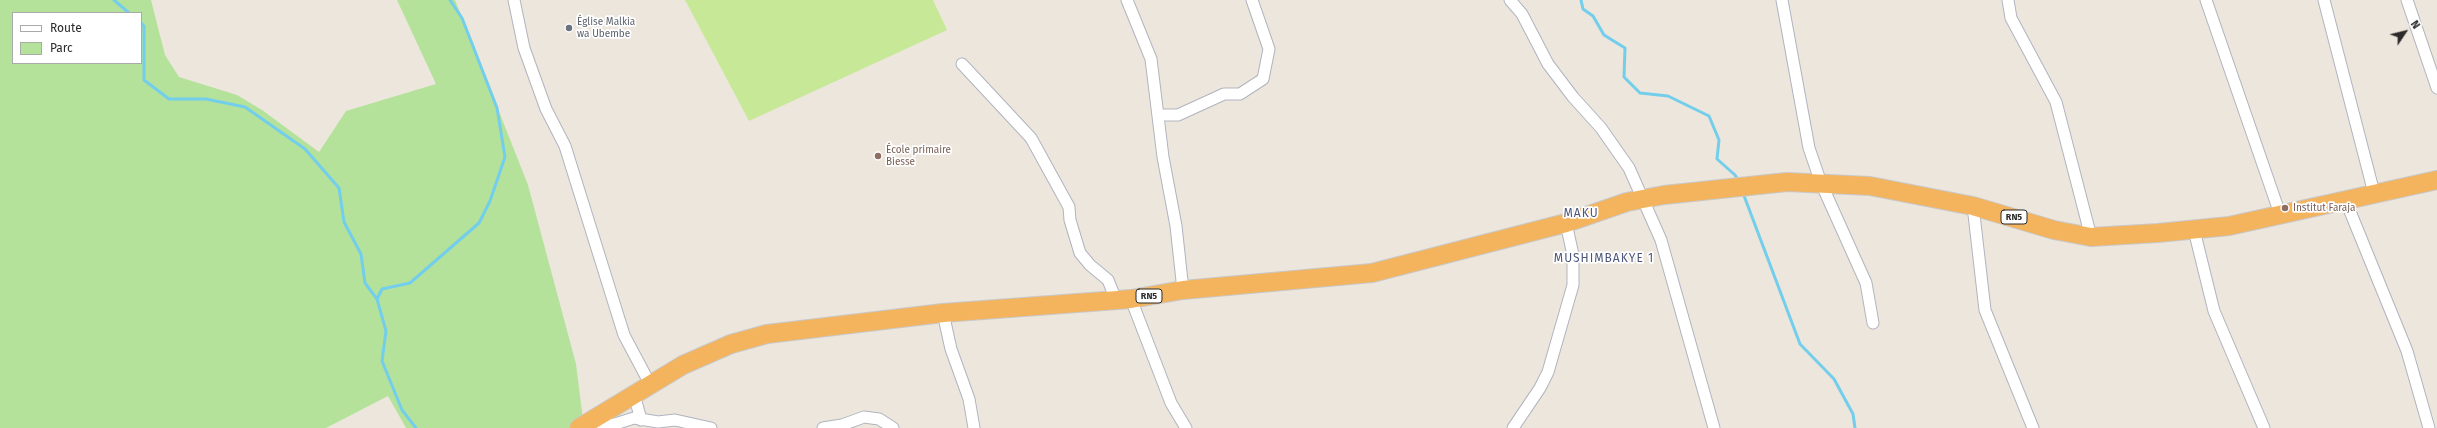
<!DOCTYPE html>
<html>
<head>
<meta charset="utf-8">
<style>
  body { margin:0 }
  #map { position:relative; width:2437px; height:428px; overflow:hidden; background:#ece6dd; font-family:"Fira Sans",sans-serif }
  canvas { display:block }
  .legend { position:absolute; left:12px; top:12px; width:130px; height:52px; box-sizing:border-box; background:#fff; border:1px solid #aaa; margin:0; padding:5px 7px; list-style:none; font-size:12px; color:#2b2b2b }
  .legend li { display:flex; align-items:center; gap:8px; height:20px }
  .legend b { width:20px; border:1px solid #aaa }
  .north { position:absolute; left:2385px; top:12px; width:40px; height:40px; -webkit-text-stroke:3px #fff; paint-order:stroke; rotate:55deg; font-size:11px; font-weight:700; line-height:16px; text-align:center; color:#2b2b2b }
  .north::after { content:''; display:block; margin:auto; width:14px; height:18px; background:#2b2b2b; clip-path:polygon(50% 0,100% 100%,50% 72%,0 100%) }
</style>
</head>
<body>
<div id="map">
<canvas width="2437" height="428"></canvas>
<ul class="legend">
<li><b style="height:5px;background:#fff"></b>Route</li>
<li><b style="height:11px;background:#b4e29b"></b>Parc</li>
</ul>
<div class="north">N</div>
</div>
<script>
const ctx = document.querySelector('canvas').getContext('2d');
ctx.lineJoin = 'round';
function fillPath(path, color) {
  ctx.fillStyle = color;
  ctx.fill(path, 'evenodd');
}
function shape(rows) {
  const path = new Path2D();
  for (const r of rows) {
    path.moveTo(r[0], r[1]);
    for (let i = 2; i < r.length; i += 2) path.lineTo(r[i], r[i + 1]);
  }
  return path;
}
function strokePath(path, color, width, dash) {
  ctx.strokeStyle = color;
  ctx.lineWidth = width;
  ctx.lineCap = dash ? 'butt' : 'round';
  ctx.setLineDash(dash || []);
  ctx.stroke(path);
}
function label(font, color, halo, rows, align = 'center') {
  ctx.font = font + ' "Fira Sans",sans-serif';
  ctx.lineWidth = 3.5;
  ctx.setLineDash([]);
  ctx.textBaseline = 'middle';
  ctx.strokeStyle = halo;
  ctx.fillStyle = color;
  for (const [text, x, y, turn = 0] of rows) {
    ctx.save();
    ctx.translate(x, y);
    ctx.rotate((+turn || 0) * Math.PI / 180);
    ctx.textAlign = isNaN(turn) ? turn : align;
    if (halo) ctx.strokeText(text, 0, 0);
    ctx.fillText(text, 0, 0);
    ctx.restore();
  }
}
const green = shape([
  [0,0,151,0,165,55,179,77,237,95,262,110,319,152,346,111,436,84,397,0,455,0,528,185,576,364,584,428,406,428,388,396,326,428,0,428],
  [13,13,141,13,141,63,13,63]
]);
const pitch = shape([
  [685,0,933,0,947,30,749,121]
]);
const stream = shape([
  [114,0,129,13],
  [1581,0,1583,9,1593,16,1604,35,1625,48,1624,77,1640,93,1668,96,1709,116,1719,140,1717,159,1735,175,1738,180],
  [141,23,144,26,144,80,169,99,206,99,245,107,305,149,339,188,344,222,361,254,365,283,377,299,386,331,382,361,402,410,416,428],
  [1743,193,1800,344,1834,379,1853,414,1855,428],
  [377,299,382,289,410,283,479,223,490,201,505,157,497,108,462,18,450,0]
]);
const minor = shape([
  [514,0,524,48,546,109,565,146,624,335,650,384],
  [1127,0,1151,59,1163,157,1176,226,1183,290],
  [1510,0,1522,14,1548,64,1573,97,1601,128,1629,168,1661,240,1714,428],
  [1782,0,1809,148,1821,183,1866,283,1873,323],
  [2008,0,2011,18,2056,102,2091,237],
  [2206,0,2280,214],
  [2324,0,2374,193],
  [2407,0,2437,88],
  [962,64,1031,138,1069,207,1070,220,1080,253,1090,265,1108,280,1116,300],
  [1159,115,1178,115,1224,94,1240,94,1263,79,1269,49,1252,0],
  [2345,199,2407,351,2429,428],
  [1973,206,1985,310,2033,428],
  [2194,230,2214,311,2264,428],
  [1131,299,1171,403,1186,428],
  [943,313,951,349,969,399,974,428],
  [634,394,641,420],
  [598,425,615,424,634,418,658,422,675,420,711,428],
  [823,428,842,425,864,417,879,419,893,428],
  [1513,428,1540,388,1548,372,1573,285,1573,255,1566,223]
]);
const trunk = shape([
  [579,428,683,365,731,344,767,334,943,313,1131,299,1183,290,1372,273,1566,223,1627,202,1664,195,1787,182,1870,186,1973,206,2054,230,2091,237,2158,233,2229,226,2437,180]
]);
const markers = [
  [569,28,4,"#6b7280"],
  [878,156,4,"#8d6e63"],
  [2285,208,4,"#8d6e63"]
];
const shields = [
  [2014,217,26],
  [1149,296,26]
];
const shieldNames = [
  ["RN5",2014,217],
  ["RN5",1149,296]
];
const worshipNames = [
  ["Église Malkia",577,22],
  ["wa Ubembe",577,34]
];
const educationNames = [
  ["École primaire",886,150],
  ["Biesse",886,162],
  ["Institut Faraja",2293,208]
];
const quarterNames = [
  ["MAKU",1581,214],
  ["MUSHIMBAKYE 1",1604,259]
];
fillPath(green, '#b4e29b');
fillPath(pitch, '#c7e997');
strokePath(stream, '#73ceec', 3);
strokePath(minor, '#b1b4be', 13);
strokePath(trunk, '#c8c8c8', 20);
strokePath(minor, '#fff', 11);
strokePath(trunk, '#f4b45e', 18);
for (const [x, y, r, color] of markers) {
  const dot = new Path2D();
  dot.arc(x, y, r, 0, 2 * Math.PI);
  ctx.fillStyle = color;
  ctx.fill(dot);
  strokePath(dot, '#fff', 1.5);
}
for (const [x, y, w] of shields) {
  const box = new Path2D();
  box.roundRect(x - w / 2, y - 7, w, 14, 3);
  ctx.fillStyle = '#fff';
  ctx.fill(box);
  strokePath(box, '#2b2b2b', 1);
}
label('bold 9px', '#2b2b2b', null, shieldNames);
label('10px', '#5b616d', '#fff', worshipNames, 'left');
label('10px', '#785e54', '#fff', educationNames, 'left');
ctx.letterSpacing = '1px';
label('12px', '#4c557b', '#fff', quarterNames);
ctx.letterSpacing = '0px';
</script>
</body>
</html>
